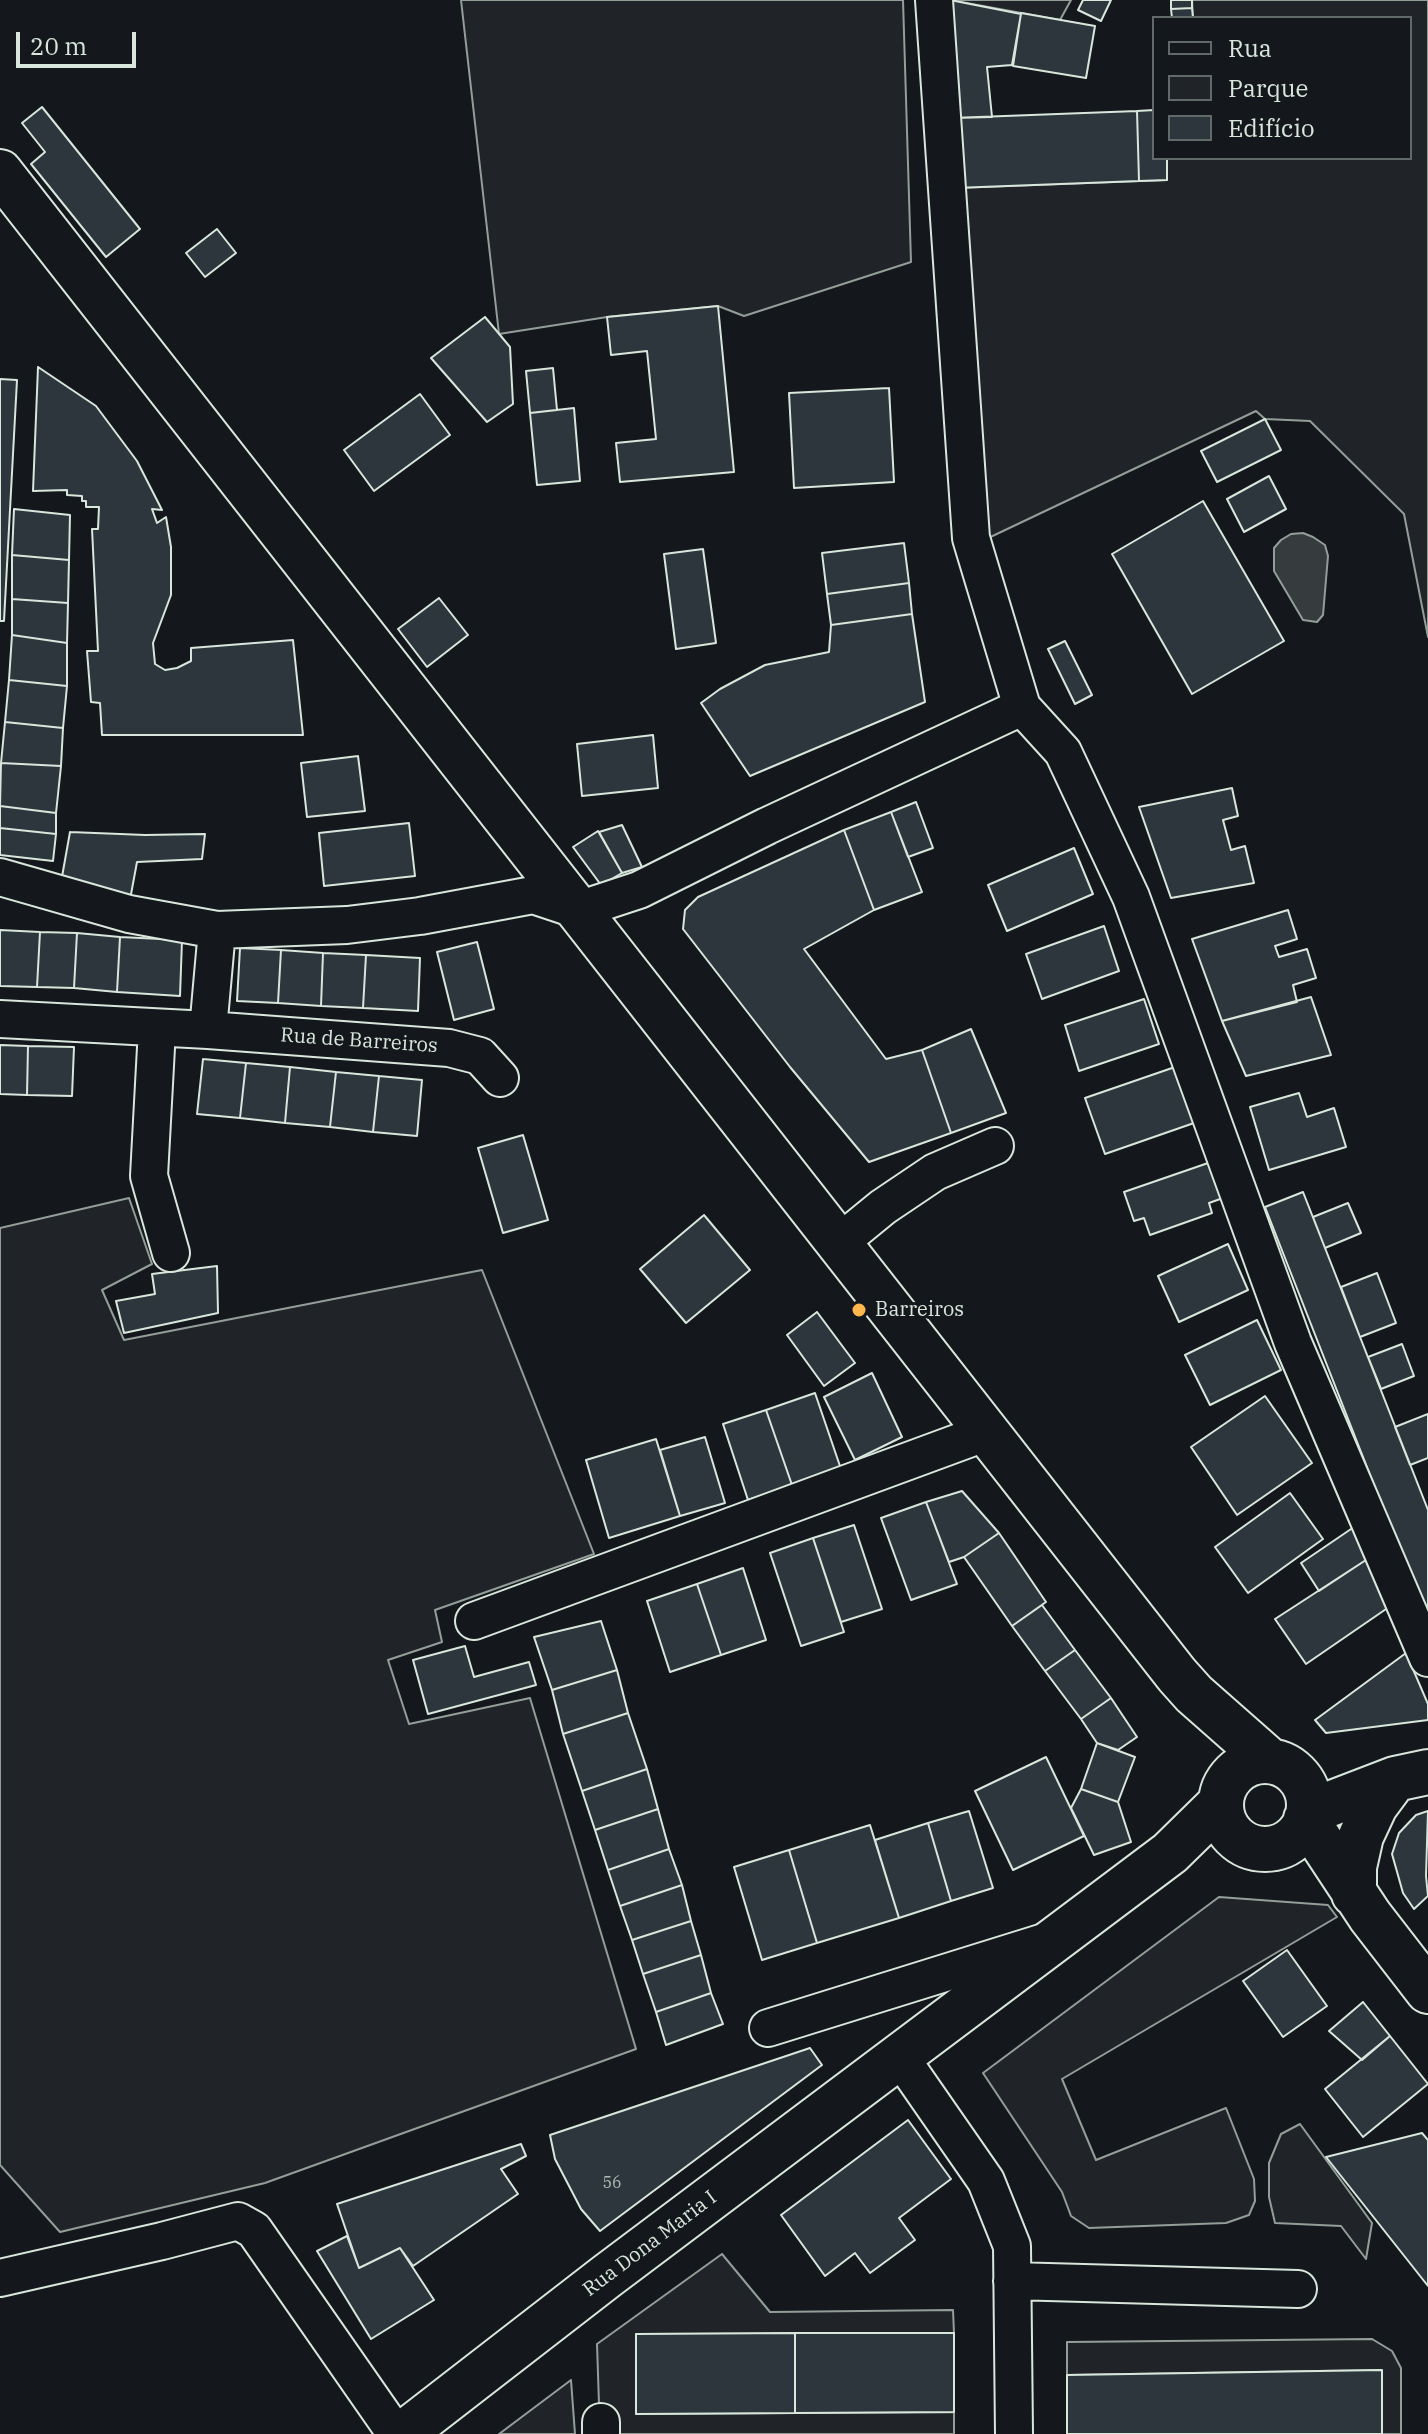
<!DOCTYPE html>
<html>
<head>
<meta charset="utf-8">
<style>
  body { margin:0 }
  #map { position:relative; width:1428px; height:2434px; overflow:hidden; background:#14181c; font-family:"IBM Plex Serif",serif }
  canvas { display:block }
  .legend { position:absolute; left:1152px; top:16px; width:260px; height:144px; box-sizing:border-box; background:#14181c; border:2px solid #626a69; margin:0; padding:10px 14px; list-style:none; font-size:24px; color:#d8e6dc }
  .legend li { display:flex; align-items:center; gap:16px; height:40px }
  .legend b { width:40px; border:2px solid #626a69 }
  .scale { position:absolute; left:16px; top:32px; width:120px; height:36px; box-sizing:border-box; border:4px solid #d8e6dc; border-top:0; padding-left:10px; font-size:24px; line-height:28px; white-space:nowrap; color:#d8e6dc; -webkit-text-stroke:6px #14181c; paint-order:stroke }
</style>
</head>
<body>
<div id="map">
<canvas width="1428" height="2434"></canvas>
<ul class="legend">
<li><b style="height:10px;background:#14181c"></b>Rua</li>
<li><b style="height:22px;background:#202428"></b>Parque</li>
<li><b style="height:22px;background:#2c363c"></b>Edifício</li>
</ul>
<div class="scale">20 m</div>
</div>
<script>
const ctx = document.querySelector('canvas').getContext('2d');
ctx.lineJoin = 'round';
function fillPath(path, color) {
  ctx.fillStyle = color;
  ctx.fill(path, 'evenodd');
}
function shape(rows) {
  const path = new Path2D();
  for (const r of rows) {
    if (r.length === 3) {
      path.moveTo(r[0] + r[2], r[1]);
      path.arc(r[0], r[1], r[2], 0, 2 * Math.PI);
      continue;
    }
    path.moveTo(r[0], r[1]);
    for (let i = 2; i < r.length; i += 2) path.lineTo(r[i], r[i + 1]);
  }
  return path;
}
function strokePath(path, color, width, dash) {
  ctx.strokeStyle = color;
  ctx.lineWidth = width;
  ctx.lineCap = dash ? 'butt' : 'round';
  ctx.setLineDash(dash || []);
  ctx.stroke(path);
}
function label(font, color, halo, rows, align = 'center') {
  ctx.font = font + ' "IBM Plex Serif",serif';
  ctx.lineWidth = 6;
  ctx.setLineDash([]);
  ctx.textBaseline = 'middle';
  ctx.strokeStyle = halo;
  ctx.fillStyle = color;
  for (const [text, x, y, turn = 0] of rows) {
    ctx.save();
    ctx.translate(x, y);
    ctx.rotate((+turn || 0) * Math.PI / 180);
    ctx.textAlign = isNaN(turn) ? turn : align;
    if (halo) ctx.strokeText(text, 0, 0);
    ctx.fillText(text, 0, 0);
    ctx.restore();
  }
}
const green = shape([
  [461,0,903,0,911,262,744,316,718,306,607,317,499,334,461,0],
  [950,0,1071,0,1060,20,950,0],
  [1192,0,1428,0,1428,637,1404,514,1310,421,1265,419,1256,411,982,541,955,188,1167,180,1167,158,1410,158,1410,18,1193,18,1192,0],
  [129,1198,152,1264,102,1290,124,1340,482,1270,594,1554,435,1610,442,1642,388,1660,409,1724,530,1698,636,2049,265,2183,60,2232,0,2165,0,1228,129,1198],
  [1219,1897,1328,1905,1337,1917,1062,2079,1096,2160,1226,2108,1254,2179,1255,2201,1249,2215,1226,2223,1089,2228,1071,2216,1062,2192,983,2073,1219,1897],
  [1300,2124,1372,2223,1366,2259,1341,2226,1275,2223,1269,2197,1269,2163,1281,2134,1300,2124],
  [722,2254,770,2312,953,2310,954,2333,636,2334,636,2414,954,2412,954,2434,600,2434,597,2344,722,2254],
  [1372,2339,1392,2351,1401,2368,1401,2434,1382,2434,1381,2370,1067,2375,1067,2342,1372,2339],
  [571,2380,575,2434,499,2434,571,2380]
]);
const water = shape([
  [1303,533,1313,537,1325,545,1328,556,1323,615,1317,622,1303,620,1274,571,1274,548,1281,540,1291,534,1303,533]
]);
const building = shape([
  [950,0,1021,14,1012,65,987,67,992,117,952,118,950,0],
  [1083,0,1111,0,1101,21,1078,10,1083,0],
  [1171,0,1192,0,1192,8,1171,9,1171,0],
  [1192,8,1193,18,1172,18,1171,9,1192,8],
  [1021,13,1095,26,1086,78,1013,66,1021,13],
  [42,107,140,229,106,257,31,164,45,152,22,123,42,107],
  [1154,110,1154,158,1167,158,1167,180,1139,181,1137,111,1154,110],
  [1137,111,1139,181,955,188,952,118,1137,111],
  [217,229,236,253,205,277,186,253,217,229],
  [718,306,734,472,620,482,616,443,656,439,647,351,611,355,607,317,718,306],
  [485,317,510,347,513,404,487,422,431,358,485,317],
  [38,367,96,406,137,461,162,510,152,509,157,523,166,517,171,547,171,595,153,643,155,664,165,670,177,668,191,661,191,648,293,640,303,735,102,735,100,703,91,702,87,651,98,651,92,529,98,529,99,507,86,507,86,501,82,501,82,496,67,495,67,490,33,491,38,367],
  [553,368,557,410,530,413,526,371,553,368],
  [0,379,17,380,4,621,0,621,0,379],
  [889,388,894,482,794,488,789,393,889,388],
  [420,394,450,435,374,491,344,450,420,394],
  [574,408,580,481,537,485,530,413,574,408],
  [1265,419,1281,450,1217,482,1201,451,1265,419],
  [1269,476,1286,509,1244,532,1227,499,1269,476],
  [1203,501,1284,641,1192,694,1112,554,1203,501],
  [14,509,70,515,69,560,12,555,14,509],
  [904,543,909,583,827,594,822,553,904,543],
  [703,549,716,643,676,649,664,554,703,549],
  [12,555,69,560,68,603,12,599,12,555],
  [909,583,912,614,831,625,827,594,909,583],
  [439,598,468,635,427,667,398,629,439,598],
  [12,599,68,603,67,643,12,635,12,599],
  [912,614,925,702,750,776,701,703,720,689,765,665,829,652,831,625,912,614],
  [12,635,67,643,67,686,9,680,12,635],
  [1065,641,1092,695,1075,704,1048,649,1065,641],
  [9,680,67,686,63,728,5,722,9,680],
  [5,722,63,728,61,766,1,763,5,722],
  [653,735,658,788,582,796,577,744,653,735],
  [358,756,365,811,307,817,301,763,358,756],
  [1,763,61,766,56,813,0,806,1,763],
  [1232,788,1238,816,1223,820,1231,850,1245,846,1254,883,1171,898,1139,807,1232,788],
  [916,802,933,848,908,857,891,812,916,802],
  [0,806,56,813,56,834,0,828,0,806],
  [891,812,922,892,874,910,844,830,891,812],
  [409,823,415,876,324,886,319,833,409,823],
  [622,825,642,867,622,873,599,832,622,825],
  [0,828,56,834,53,861,0,855,0,828],
  [844,830,874,910,804,949,886,1059,922,1050,951,1133,869,1162,790,1067,683,929,685,910,698,897,844,830],
  [598,831,622,873,601,885,573,847,598,831],
  [70,832,145,835,205,834,202,859,137,862,129,905,60,888,70,832],
  [1074,848,1093,894,1007,931,988,885,1074,848],
  [1288,910,1297,939,1275,946,1279,957,1307,949,1316,978,1293,985,1297,1002,1222,1021,1192,939,1288,910],
  [1104,926,1119,971,1042,999,1026,954,1104,926],
  [0,930,40,932,37,987,0,986,0,930],
  [40,932,77,933,74,988,37,987,40,932],
  [77,933,120,937,117,992,74,988,77,933],
  [120,937,182,940,180,996,117,992,120,937],
  [477,942,494,1009,454,1020,437,952,477,942],
  [240,948,281,950,278,1003,237,1001,240,948],
  [281,950,323,953,321,1006,278,1003,281,950],
  [323,953,366,955,363,1008,321,1006,323,953],
  [366,955,420,958,418,1011,363,1008,366,955],
  [1311,997,1331,1055,1246,1076,1222,1021,1311,997],
  [1144,999,1159,1044,1079,1071,1065,1025,1144,999],
  [971,1029,1006,1113,951,1133,922,1050,971,1029],
  [0,1045,28,1046,27,1095,0,1094,0,1045],
  [28,1046,74,1047,72,1096,27,1095,28,1046],
  [203,1059,246,1063,240,1118,197,1114,203,1059],
  [246,1063,290,1067,285,1123,240,1118,246,1063],
  [290,1067,336,1072,330,1127,285,1123,290,1067],
  [1175,1067,1194,1123,1105,1154,1085,1098,1175,1067],
  [336,1072,379,1076,373,1132,330,1127,336,1072],
  [379,1076,422,1080,417,1136,373,1132,379,1076],
  [1299,1093,1307,1117,1334,1108,1346,1147,1269,1170,1250,1107,1299,1093],
  [523,1135,548,1220,503,1233,478,1148,523,1135],
  [1211,1162,1223,1198,1209,1203,1212,1213,1150,1235,1144,1218,1134,1221,1124,1192,1211,1162],
  [1303,1192,1428,1510,1428,1623,1265,1207,1303,1192],
  [1348,1203,1361,1233,1325,1248,1313,1217,1348,1203],
  [704,1215,750,1270,686,1323,640,1269,704,1215],
  [1228,1244,1248,1290,1179,1322,1158,1276,1228,1244],
  [217,1266,218,1313,124,1333,116,1301,155,1294,152,1274,217,1266],
  [1377,1273,1396,1323,1360,1337,1341,1287,1377,1273],
  [817,1312,855,1363,824,1386,787,1335,817,1312],
  [1257,1320,1281,1370,1210,1405,1185,1355,1257,1320],
  [1402,1344,1414,1376,1381,1389,1368,1357,1402,1344],
  [872,1373,902,1437,855,1460,824,1397,872,1373],
  [815,1393,841,1469,792,1485,766,1410,815,1393],
  [1265,1396,1312,1463,1237,1515,1191,1447,1265,1396],
  [766,1410,792,1485,748,1500,723,1424,766,1410],
  [1428,1414,1428,1458,1410,1465,1395,1427,1428,1414],
  [705,1437,725,1503,680,1516,660,1450,705,1437],
  [656,1439,680,1516,609,1538,586,1460,656,1439],
  [962,1491,999,1533,964,1557,949,1562,926,1502,962,1491],
  [1290,1493,1323,1539,1248,1593,1215,1547,1290,1493],
  [926,1502,957,1584,911,1600,881,1518,926,1502],
  [854,1525,882,1609,841,1622,813,1538,854,1525],
  [1354,1527,1369,1558,1319,1591,1301,1563,1354,1527],
  [999,1533,1046,1602,1012,1626,964,1557,999,1533],
  [813,1538,844,1632,801,1646,770,1553,813,1538],
  [1369,1558,1389,1607,1306,1664,1275,1619,1369,1558],
  [743,1568,766,1640,721,1655,697,1584,743,1568],
  [697,1584,721,1655,670,1672,647,1601,697,1584],
  [1042,1605,1075,1650,1045,1671,1012,1626,1042,1605],
  [601,1621,617,1670,552,1690,534,1637,601,1621],
  [465,1646,474,1677,529,1662,536,1685,428,1714,413,1660,465,1646],
  [1075,1650,1111,1698,1081,1719,1045,1671,1075,1650],
  [1406,1653,1428,1704,1428,1720,1326,1733,1315,1720,1406,1653],
  [617,1670,628,1713,563,1734,552,1690,617,1670],
  [1111,1698,1137,1737,1118,1750,1097,1743,1081,1719,1111,1698],
  [628,1713,647,1769,582,1791,563,1734,628,1713],
  [1097,1743,1135,1757,1118,1802,1081,1789,1097,1743],
  [1046,1757,1084,1836,1013,1870,975,1791,1046,1757],
  [647,1769,658,1809,595,1830,582,1791,647,1769],
  [1081,1789,1118,1802,1131,1842,1094,1855,1071,1808,1081,1789],
  [658,1809,669,1849,608,1870,595,1830,658,1809],
  [969,1811,993,1888,951,1901,928,1823,969,1811],
  [1428,1811,1426,1876,1428,1896,1414,1909,1403,1893,1392,1854,1399,1833,1416,1815,1428,1811],
  [928,1823,951,1901,899,1918,875,1840,928,1823],
  [870,1825,899,1918,817,1943,789,1850,870,1825],
  [669,1849,682,1885,620,1906,608,1870,669,1849],
  [789,1850,817,1943,762,1960,734,1867,789,1850],
  [682,1885,691,1921,632,1940,620,1906,682,1885],
  [691,1921,701,1955,643,1974,632,1940,691,1921],
  [1287,1950,1327,2006,1283,2037,1243,1981,1287,1950],
  [701,1955,711,1993,656,2012,643,1974,701,1955],
  [711,1993,723,2024,666,2045,656,2012,711,1993],
  [1363,2002,1390,2036,1362,2060,1329,2031,1363,2002],
  [1390,2036,1428,2084,1363,2137,1325,2089,1390,2036],
  [810,2048,822,2065,600,2231,581,2209,555,2159,550,2135,810,2048],
  [908,2120,951,2179,899,2218,915,2240,870,2273,855,2253,825,2276,781,2215,908,2120],
  [1422,2133,1428,2140,1428,2286,1326,2157,1422,2133],
  [521,2144,526,2156,501,2169,518,2194,413,2266,400,2248,359,2268,337,2204,521,2144],
  [347,2236,359,2268,400,2248,434,2300,371,2339,317,2251,347,2236],
  [795,2333,795,2413,636,2414,636,2334,795,2333],
  [795,2333,954,2333,954,2412,795,2413,795,2333],
  [1382,2370,1382,2434,1067,2434,1067,2375,1382,2370]
]);
const street = shape([
  [934,0,971,538,1022,707],
  [0,877,129,914,217,930,347,925,420,916,533,895,578,910,639,890,767,826,1022,707,1063,752,1131,897,1293,1343,1428,1658],
  [0,1019,208,1030,217,930],
  [157,1029,149,1176,171,1253],
  [208,1030,449,1048,480,1056,500,1078],
  [839,1243,883,1207,935,1172,995,1146],
  [474,1621,987,1432],
  [768,2028,1041,1943],
  [900,2057,986,2181,1012,2246,1014,2434],
  [0,2278,162,2241,238,2221,254,2230,396,2434],
  [1012,2281,1298,2289],
  [601,2422,601,2434]
]);
const secondary = shape([
  [0,172,1177,1675,1194,1694,1270,1761],
  [1265,1805,44],
  [1309,1812,1395,1779,1428,1772],
  [1306,1819,1370,1916,1428,1991],
  [1354,1894,1354,1867,1361,1836,1375,1806,1395,1779],
  [403,2434,607,2276,1170,1853,1221,1803]
]);
const markers = [
  [859,1310,8,"#ffb74d"]
];
const numberNames = [
  ["56",612,2183]
];
const streetNames = [
  ["Rua de Barreiros",359,1041,4],
  ["Rua Dona Maria I",650,2244,-37]
];
const poiNames = [
  ["Barreiros",875,1310]
];
fillPath(green, '#202428');
strokePath(green, '#939e99', 2);
fillPath(water, '#363b3e');
strokePath(water, '#939e99', 2);
fillPath(building, '#2c363c');
strokePath(building, '#d8e6dc', 2);
strokePath(street, '#d8e6dc', 40);
strokePath(secondary, '#d8e6dc', 48);
strokePath(street, '#14181c', 36);
strokePath(secondary, '#14181c', 44);
for (const [x, y, r, color] of markers) {
  const dot = new Path2D();
  dot.arc(x, y, r, 0, 2 * Math.PI);
  ctx.fillStyle = color;
  ctx.fill(dot);
  strokePath(dot, '#14181c', 3);
}
label('16px', '#adbab4', null, numberNames);
label('20px', '#d8e6dc', '#14181c', streetNames);
label('20px', '#d8e6dc', '#14181c', poiNames, 'left');
</script>
</body>
</html>
